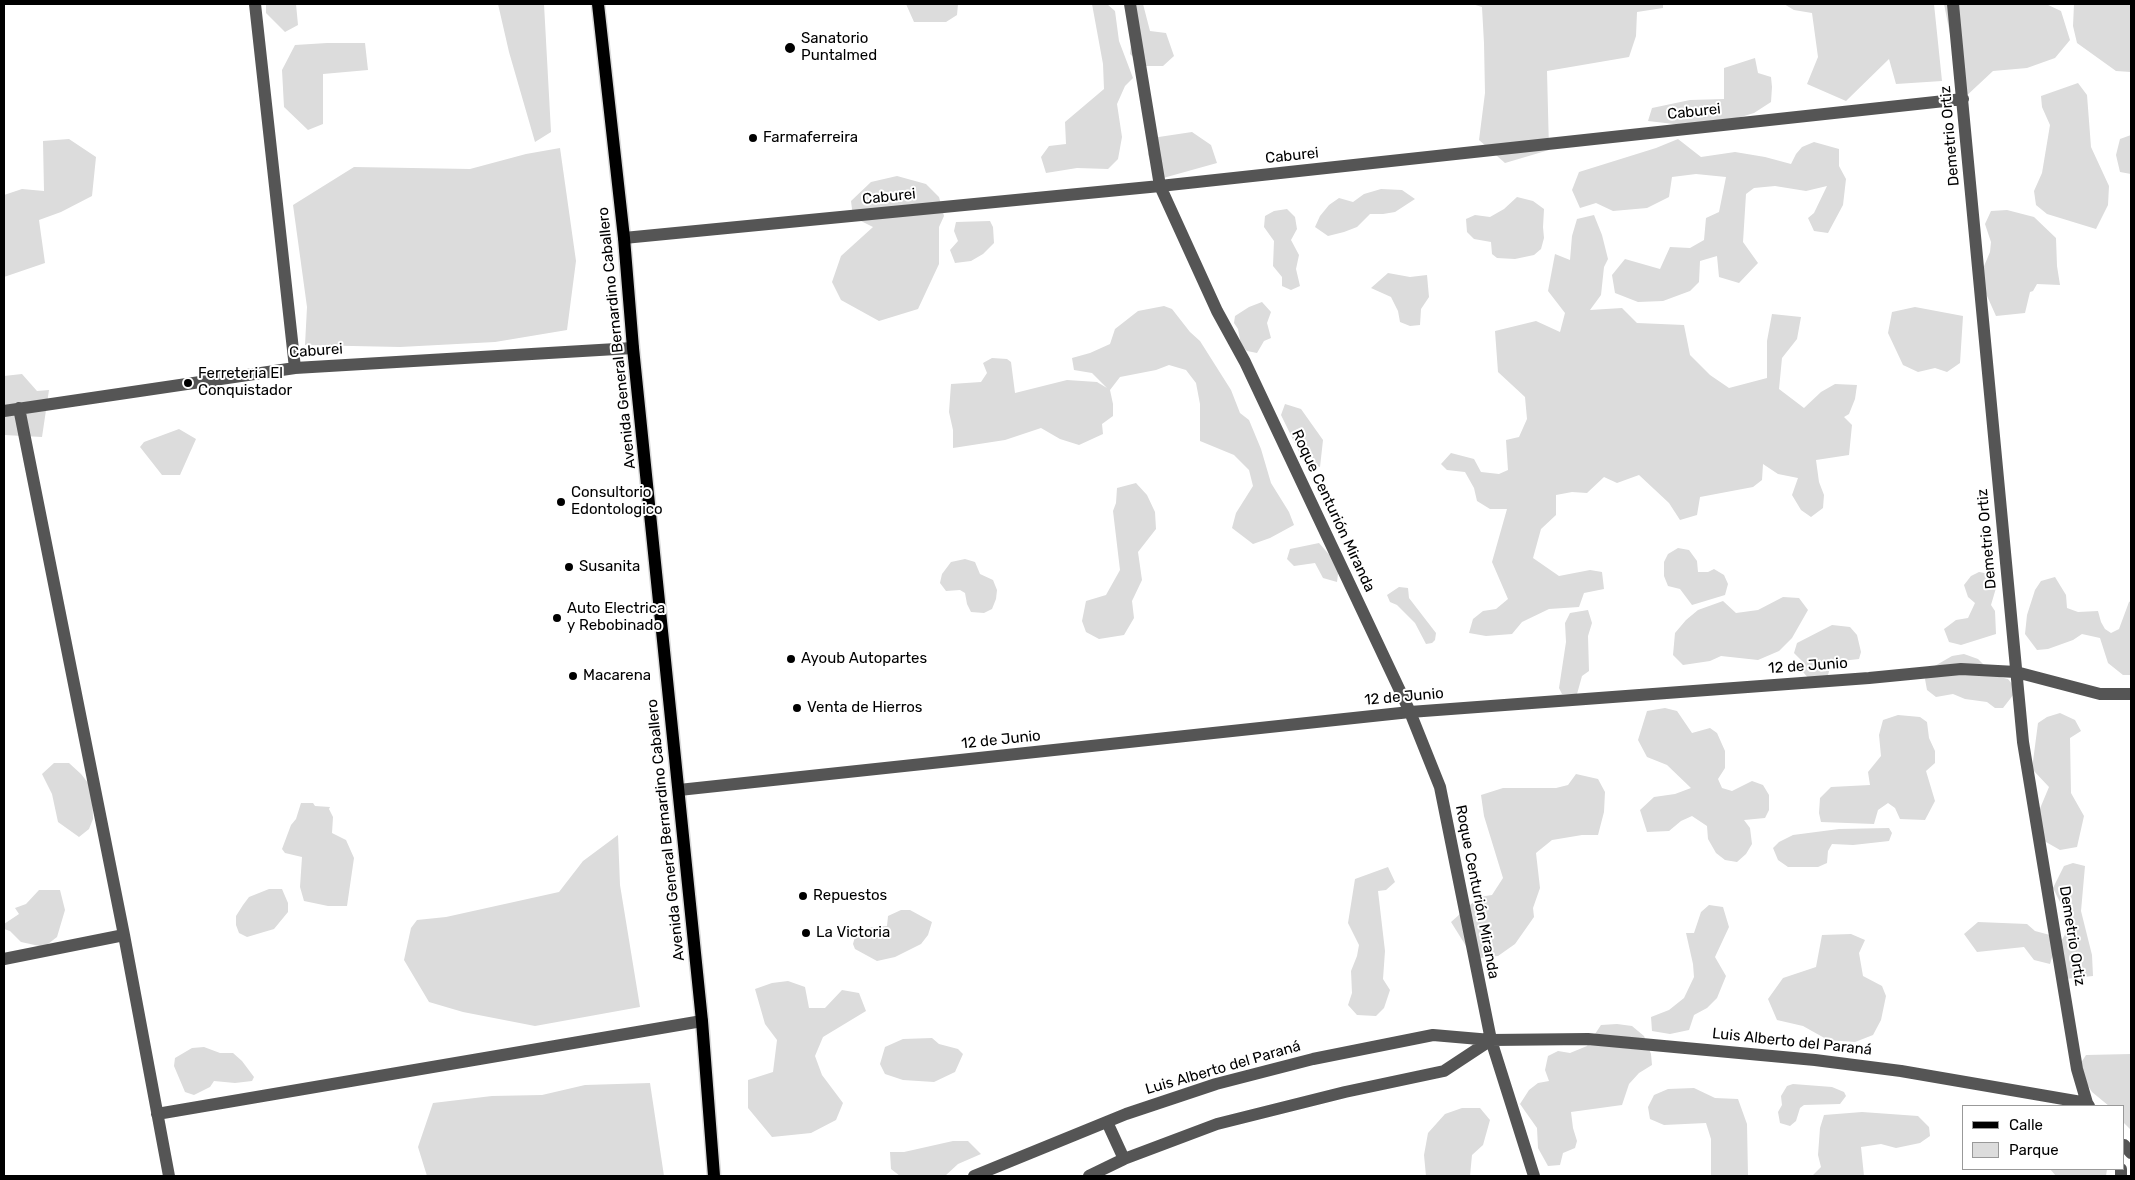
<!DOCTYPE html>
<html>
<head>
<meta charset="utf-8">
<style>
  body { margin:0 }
  #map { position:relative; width:2135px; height:1180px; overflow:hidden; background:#fff; font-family:Rubik,sans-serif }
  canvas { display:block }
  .frame { position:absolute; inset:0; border:5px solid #000; pointer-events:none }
  .legend { position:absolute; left:1962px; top:1105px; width:162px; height:65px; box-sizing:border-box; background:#fff; border:1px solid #999; margin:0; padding:6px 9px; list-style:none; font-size:15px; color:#000 }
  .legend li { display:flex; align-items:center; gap:10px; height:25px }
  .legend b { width:25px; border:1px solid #999 }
</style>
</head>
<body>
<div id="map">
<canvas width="2135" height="1180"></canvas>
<div class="frame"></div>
<ul class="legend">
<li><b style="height:6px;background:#000"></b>Calle</li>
<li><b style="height:14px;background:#dcdcdc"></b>Parque</li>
</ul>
</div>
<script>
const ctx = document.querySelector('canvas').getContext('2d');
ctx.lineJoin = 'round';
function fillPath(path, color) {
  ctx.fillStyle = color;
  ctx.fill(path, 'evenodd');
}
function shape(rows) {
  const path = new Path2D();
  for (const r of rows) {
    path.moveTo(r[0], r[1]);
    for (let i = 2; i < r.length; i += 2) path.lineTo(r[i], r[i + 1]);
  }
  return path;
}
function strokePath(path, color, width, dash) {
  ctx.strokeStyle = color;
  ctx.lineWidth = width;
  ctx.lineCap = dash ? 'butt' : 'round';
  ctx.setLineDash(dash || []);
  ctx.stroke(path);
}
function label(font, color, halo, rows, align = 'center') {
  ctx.font = font + ' Rubik,sans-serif';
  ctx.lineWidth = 4;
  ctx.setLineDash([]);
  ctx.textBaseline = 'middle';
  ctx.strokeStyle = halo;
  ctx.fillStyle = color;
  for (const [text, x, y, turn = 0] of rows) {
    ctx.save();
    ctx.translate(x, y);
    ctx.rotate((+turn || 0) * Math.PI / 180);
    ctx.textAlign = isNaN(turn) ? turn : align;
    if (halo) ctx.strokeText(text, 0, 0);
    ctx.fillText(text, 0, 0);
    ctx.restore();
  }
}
const green = shape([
  [266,4,296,4,298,25,285,32,266,13],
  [498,4,544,4,551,132,535,142,509,52],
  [906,4,958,4,957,15,946,22,914,22],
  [1092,4,1107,4,1115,11,1119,41,1133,78,1125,86,1117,104,1122,137,1118,159,1108,169,1077,168,1046,173,1041,157,1049,146,1066,144,1065,122,1104,89,1103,64],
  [1127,4,1143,4,1150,31,1166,33,1174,56,1163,66,1143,66,1130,54,1132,32],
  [1472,4,1663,4,1663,8,1637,12,1636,36,1629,57,1547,71,1549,150,1505,163,1479,140,1485,93,1484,43,1482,7],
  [1784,4,1934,4,1942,81,1896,84,1889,59,1846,101,1807,84,1818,57,1812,13,1794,10],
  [1944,4,2046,4,2061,11,2070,40,2055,58,2027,68,1993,71,1963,99],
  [2074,4,2131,4,2131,72,2116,71,2077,43,2073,26],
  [327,43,365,43,368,70,323,74,323,124,308,130,284,107,282,70,295,45],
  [1755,58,1758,73,1771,77,1772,87,1771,102,1754,113,1721,123,1691,126,1648,121,1652,108,1690,100,1724,99,1724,68],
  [2078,83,2087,95,2091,147,2109,186,2108,205,2096,229,2047,214,2036,205,2034,191,2042,173,2050,125,2042,107,2041,96],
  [1192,132,1211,145,1217,163,1156,180,1148,154,1152,138],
  [2131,135,2131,174,2120,172,2116,155,2120,139],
  [69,139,96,157,92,196,61,212,39,220,45,263,4,277,4,195,22,189,44,191,43,141],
  [1678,139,1701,157,1735,152,1765,157,1791,164,1796,154,1802,147,1814,142,1839,149,1839,166,1846,179,1843,205,1828,233,1814,231,1808,218,1814,213,1827,186,1806,191,1775,186,1754,188,1746,194,1743,242,1758,263,1739,283,1719,277,1717,256,1700,261,1699,282,1690,291,1663,301,1638,302,1615,293,1612,275,1625,259,1660,269,1670,247,1690,248,1704,240,1706,218,1719,212,1726,177,1696,174,1672,177,1669,197,1647,208,1613,211,1596,203,1580,208,1572,190,1579,172,1656,148],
  [560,148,576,261,567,330,495,342,400,347,305,345,307,307,293,205,354,167,470,169,526,154],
  [897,176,926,184,939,197,944,216,939,227,939,264,918,309,879,321,841,300,832,282,841,256,873,227,853,217,851,201,871,182],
  [1381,189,1402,190,1415,199,1395,212,1383,214,1370,214,1357,227,1344,232,1328,236,1315,227,1320,216,1329,205,1339,198,1353,202,1364,194],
  [1517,197,1533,201,1544,209,1543,227,1544,238,1541,249,1534,255,1515,259,1497,258,1492,254,1491,242,1474,239,1467,232,1466,219,1475,215,1490,217,1504,209],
  [1287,209,1295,217,1297,229,1291,240,1299,255,1296,269,1300,286,1291,290,1282,286,1282,277,1273,266,1274,241,1264,227,1265,216,1274,211],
  [2007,210,2034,217,2056,238,2057,266,2060,285,2037,284,2033,291,2030,292,2025,313,1996,316,1979,278,1990,252,1991,242,1985,224,1991,211],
  [1594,215,1602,235,1608,259,1604,267,1601,295,1590,310,1622,308,1637,323,1684,325,1690,355,1710,375,1729,388,1767,378,1767,341,1772,314,1801,317,1797,339,1782,358,1779,389,1804,408,1821,392,1835,384,1857,385,1855,399,1849,414,1844,417,1852,425,1849,455,1816,460,1819,482,1824,495,1823,508,1811,517,1801,510,1792,495,1798,478,1778,474,1763,464,1762,480,1753,487,1700,497,1697,515,1680,520,1669,503,1639,475,1617,483,1604,477,1587,493,1572,492,1556,495,1556,515,1541,529,1533,558,1559,576,1590,570,1602,572,1604,589,1584,593,1579,607,1549,609,1522,622,1512,634,1486,636,1469,633,1473,619,1483,611,1496,609,1508,599,1492,562,1507,509,1490,509,1477,501,1474,488,1465,472,1447,470,1441,464,1451,453,1474,459,1481,472,1499,474,1508,470,1506,440,1519,437,1527,419,1525,397,1498,372,1495,331,1536,321,1560,332,1565,313,1548,291,1555,254,1570,260,1572,236,1577,219],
  [990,221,993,227,994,243,983,254,971,261,955,263,950,250,958,241,954,231,956,222],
  [1388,273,1410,277,1427,275,1429,297,1421,309,1420,325,1410,326,1400,322,1398,311,1391,297,1371,288],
  [1262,302,1271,312,1267,323,1271,338,1264,341,1257,353,1247,351,1241,345,1238,329,1234,323,1235,316,1249,307],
  [1164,306,1172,309,1190,332,1200,341,1231,390,1240,413,1249,420,1261,449,1271,483,1289,512,1294,525,1270,538,1253,544,1232,528,1236,513,1253,486,1249,470,1234,455,1200,441,1200,404,1196,383,1186,370,1169,365,1156,370,1120,377,1110,390,1113,404,1113,416,1102,424,1103,434,1079,445,1060,439,1041,428,1005,440,953,448,953,430,949,412,951,384,981,382,987,373,983,363,992,358,1007,359,1011,362,1015,393,1067,380,1097,382,1107,388,1092,373,1074,370,1072,358,1090,353,1110,344,1115,329,1138,311],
  [1915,307,1963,316,1960,363,1947,372,1935,368,1918,372,1903,365,1888,333,1892,312],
  [22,374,37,391,49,390,42,437,4,435,4,376],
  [1285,404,1301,409,1323,440,1320,467,1304,462,1281,415],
  [179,429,196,439,180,475,162,475,140,447,144,442],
  [1136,483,1147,495,1155,512,1156,529,1138,552,1142,580,1132,601,1134,618,1124,635,1099,639,1086,632,1082,621,1086,601,1106,595,1120,570,1113,511,1116,503,1117,488],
  [1319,543,1339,566,1337,582,1323,578,1315,563,1294,566,1287,559,1290,549],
  [1678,548,1689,550,1697,561,1698,572,1708,572,1714,569,1724,575,1728,584,1725,595,1692,605,1680,589,1668,586,1664,576,1664,562,1668,554],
  [965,559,975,562,980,574,993,580,997,590,996,599,992,609,984,613,971,612,967,604,965,593,960,590,946,591,940,583,942,574,951,562],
  [1979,572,1990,574,1996,588,1991,605,1995,611,1996,634,1961,645,1949,642,1944,629,1956,620,1968,618,1975,603,1968,597,1964,585,1971,576],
  [2055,577,2066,595,2067,608,2078,612,2098,611,2101,622,2105,629,2111,633,2119,629,2129,602,2131,601,2131,675,2123,675,2108,663,2100,638,2082,634,2073,640,2048,649,2037,650,2025,634,2027,615,2035,590,2041,581],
  [1399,587,1408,588,1409,598,1436,633,1435,640,1432,643,1426,644,1415,623,1397,605,1390,602,1387,595],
  [1783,597,1799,598,1808,610,1792,638,1779,651,1758,660,1721,656,1710,661,1683,665,1673,655,1675,633,1686,620,1698,610,1723,601,1736,613,1758,610],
  [1588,610,1592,623,1588,636,1589,671,1582,676,1577,694,1562,694,1559,688,1566,642,1565,623,1570,613],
  [1832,625,1850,627,1857,635,1861,652,1859,659,1841,661,1832,660,1827,679,1810,680,1803,672,1804,663,1794,653,1797,643],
  [1964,654,1978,659,1995,676,2008,679,2017,690,2003,708,1995,708,1987,702,1965,699,1953,694,1936,697,1927,690,1925,679,1933,667,1952,656],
  [1665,708,1677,711,1692,733,1710,728,1717,733,1725,751,1725,768,1718,779,1722,788,1732,791,1752,781,1763,785,1769,795,1769,810,1765,818,1744,820,1750,828,1752,844,1746,854,1737,862,1725,860,1716,853,1708,839,1707,826,1692,816,1681,821,1669,831,1647,832,1640,810,1654,797,1675,794,1691,788,1667,765,1647,757,1638,740,1647,711],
  [2060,713,2075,720,2081,731,2070,738,2071,793,2084,816,2077,847,2060,850,2039,838,2036,818,2049,787,2032,769,2038,723,2047,717],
  [1898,715,1920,717,1927,722,1929,738,1935,751,1935,763,1926,771,1935,801,1925,820,1900,819,1895,808,1888,803,1878,810,1874,824,1821,822,1819,813,1820,798,1831,787,1870,785,1868,772,1881,756,1879,735,1883,720],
  [54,763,69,763,81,774,92,788,93,819,89,829,79,837,58,822,52,794,42,774],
  [1576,774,1598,779,1605,792,1604,812,1598,835,1582,835,1552,840,1536,853,1540,888,1533,908,1534,917,1515,944,1498,956,1480,958,1466,946,1451,922,1479,897,1492,895,1503,878,1484,816,1481,795,1503,788,1556,788,1568,785],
  [301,803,313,803,315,806,330,807,329,809,333,817,332,833,346,840,354,858,347,906,328,906,304,901,300,887,302,857,285,853,282,849,291,825,296,819],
  [1889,828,1892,833,1889,841,1853,845,1832,844,1828,851,1827,863,1818,867,1788,867,1778,860,1773,848,1779,842,1793,835,1839,829],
  [618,835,620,885,640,1007,535,1026,463,1012,429,1002,404,960,411,928,417,920,446,917,559,892,583,861],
  [2073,863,2085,866,2081,911,2092,955,2093,976,2065,979,2053,954,2050,964,2034,960,2024,947,1977,952,1964,934,1978,922,2027,924,2035,931,2050,935,2055,952,2071,924,2053,888,2064,866],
  [1388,867,1395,882,1386,890,1378,891,1385,951,1383,979,1390,990,1384,1008,1376,1016,1357,1015,1348,1005,1352,993,1351,971,1357,956,1359,945,1348,923,1355,879],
  [269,889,282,889,288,903,288,912,274,929,247,937,239,933,236,925,236,916,243,905,249,897],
  [39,890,60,890,65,910,57,937,44,947,21,942,10,931,4,929,4,924,19,914,15,908,26,904],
  [1709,905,1723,907,1729,927,1715,957,1726,976,1717,998,1707,1008,1694,1015,1689,1030,1670,1034,1652,1031,1651,1017,1669,1010,1684,998,1694,977,1693,964,1686,933,1694,933,1701,912],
  [901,910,910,910,932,922,928,935,921,944,895,957,877,961,855,949,853,944,856,933,864,928,887,926,888,916],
  [1851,934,1865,940,1859,953,1863,976,1882,986,1886,996,1881,1020,1873,1035,1855,1042,1828,1040,1803,1026,1777,1020,1768,999,1783,978,1816,967,1822,935],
  [788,981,805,987,809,1008,825,1008,842,990,859,993,866,1011,823,1037,815,1056,822,1075,843,1103,836,1120,811,1133,772,1137,748,1108,748,1080,773,1072,777,1040,765,1024,755,989,772,983],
  [1617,1024,1632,1026,1644,1036,1651,1054,1652,1065,1639,1073,1629,1084,1622,1105,1571,1112,1573,1128,1577,1141,1575,1148,1563,1153,1560,1165,1548,1166,1538,1148,1537,1128,1520,1104,1529,1090,1538,1083,1549,1081,1545,1070,1548,1056,1558,1051,1570,1053,1587,1046,1601,1025],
  [932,1038,939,1044,958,1049,963,1054,955,1072,934,1082,903,1080,885,1074,880,1064,885,1047,903,1039],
  [204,1047,220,1053,233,1053,242,1061,254,1077,252,1081,235,1083,214,1081,210,1087,194,1095,185,1092,174,1066,175,1058,192,1048],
  [2131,1054,2131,1130,2124,1123,2124,1106,2109,1106,2092,1092,2077,1069,2086,1055],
  [650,1083,664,1176,427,1176,418,1147,433,1103,492,1096,542,1095,585,1085],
  [1793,1084,1832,1087,1844,1092,1846,1096,1840,1104,1804,1105,1800,1108,1796,1121,1790,1126,1780,1123,1778,1112,1782,1105,1781,1096,1787,1086],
  [1694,1088,1715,1098,1738,1099,1747,1124,1748,1176,1711,1176,1711,1139,1706,1123,1664,1125,1650,1119,1648,1107,1654,1095,1668,1089],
  [1462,1108,1480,1108,1490,1120,1483,1145,1472,1155,1470,1176,1426,1176,1424,1155,1428,1133,1445,1114],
  [1862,1112,1918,1116,1929,1127,1930,1136,1920,1143,1896,1148,1881,1144,1861,1147,1864,1176,1812,1176,1821,1167,1818,1155,1820,1128,1824,1115],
  [953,1141,968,1141,981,1154,958,1164,945,1176,900,1176,891,1169,890,1152,904,1152],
  [2050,1169,2107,1169,2106,1176,2056,1176]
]);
const minor = shape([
  [255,4,295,368],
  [1130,4,1160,186,1217,311,1245,362,1410,712,1440,787,1491,1040,1534,1176],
  [1953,4,2023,742,2077,1069,2087,1103,2089,1106],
  [624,238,1160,186,1963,99],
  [19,408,124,935,169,1176],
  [4,411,295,368,633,348],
  [679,790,1410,712,1869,678,1961,669,2016,672,2100,694,2131,694],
  [4,959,124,935],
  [157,1114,702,1021],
  [1107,1122,1124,1159],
  [2124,1145,2131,1153],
  [974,1176,1126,1114,1216,1084,1313,1059,1433,1035,1491,1040,1588,1039,1815,1060,1901,1071,2087,1103],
  [1089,1176,1124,1159,1217,1124,1345,1092,1444,1071,1491,1040],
  [2121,1176,2121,1169]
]);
const major = shape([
  [598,4,624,238,633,348,702,1021,714,1176]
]);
const markers = [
  [790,48,6,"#000"],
  [753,138,5,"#000"],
  [188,383,5,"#000"],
  [561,502,5,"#000"],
  [569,567,5,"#000"],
  [557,618,5,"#000"],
  [791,659,5,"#000"],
  [573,676,5,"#000"],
  [797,708,5,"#000"],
  [803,896,5,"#000"],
  [806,933,5,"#000"]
];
const poiNames = [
  ["Sanatorio",801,39],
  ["Puntalmed",801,56],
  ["Farmaferreira",763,138],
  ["Ferreteria El",198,374],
  ["Conquistador",198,391],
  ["Consultorio",571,493],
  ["Edontologico",571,510],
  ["Susanita",579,567],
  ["Auto Electrica",567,609],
  ["y Rebobinado",567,626],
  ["Ayoub Autopartes",801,659],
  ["Macarena",583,676],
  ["Venta de Hierros",807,708],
  ["Repuestos",813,896],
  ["La Victoria",816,933]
];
const streetNames = [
  ["Caburei",1694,112,-6],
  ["Demetrio Ortiz",1950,136,-95],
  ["Caburei",1292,156,-6],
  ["Caburei",889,197,-6],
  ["Avenida General Bernardino Caballero",617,338,-96],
  ["Caburei",316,351,-4],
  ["Roque Centurión Miranda",1333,511,65],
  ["Demetrio Ortiz",1987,539,-95],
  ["12 de Junio",1808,666,-4],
  ["12 de Junio",1404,697,-5],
  ["12 de Junio",1001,740,-6],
  ["Avenida General Bernardino Caballero",666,830,-96],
  ["Roque Centurión Miranda",1477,892,79],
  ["Demetrio Ortiz",2072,936,81],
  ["Luis Alberto del Paraná",1792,1042,6],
  ["Luis Alberto del Paraná",1223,1068,-16]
];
fillPath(green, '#dcdcdc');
strokePath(major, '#dbdbdb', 15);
strokePath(minor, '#555', 12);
strokePath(major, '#000', 12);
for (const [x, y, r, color] of markers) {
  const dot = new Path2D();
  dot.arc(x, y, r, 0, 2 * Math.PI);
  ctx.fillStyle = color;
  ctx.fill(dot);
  strokePath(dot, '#fff', 2);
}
label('15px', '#000', '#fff', poiNames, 'left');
label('15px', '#000', '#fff', streetNames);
</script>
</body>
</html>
